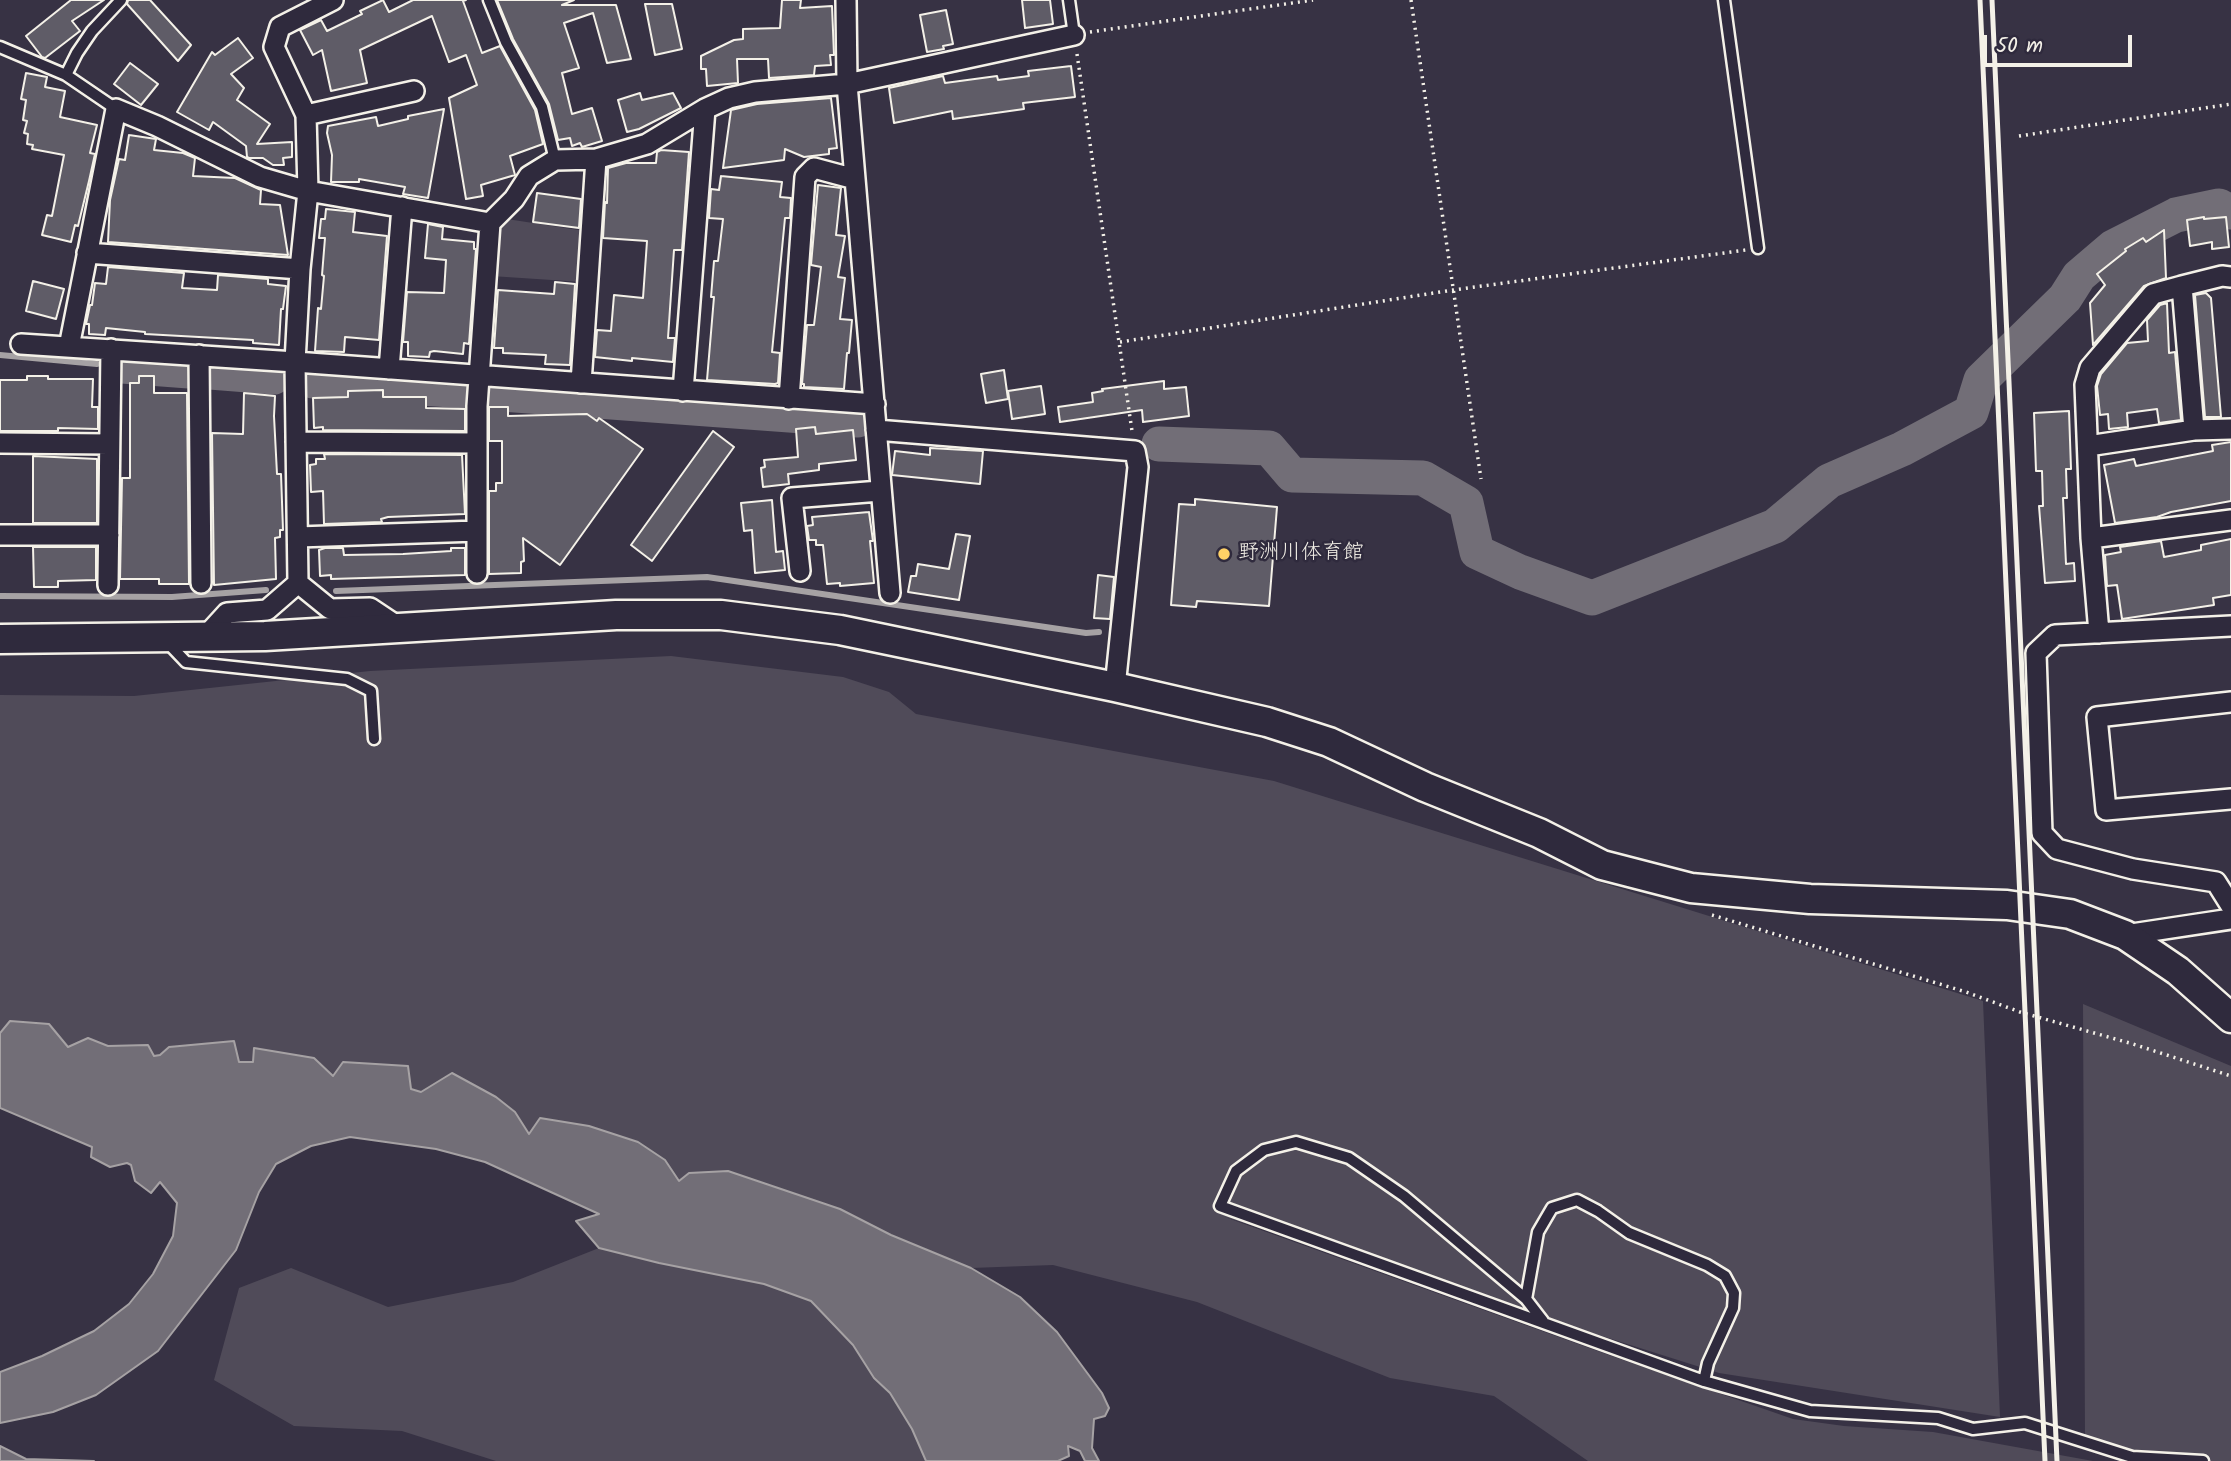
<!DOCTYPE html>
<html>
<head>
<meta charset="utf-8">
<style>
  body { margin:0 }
  #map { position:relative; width:2231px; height:1461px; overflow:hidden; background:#373244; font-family:Kalam,sans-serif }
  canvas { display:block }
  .scale { position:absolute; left:1983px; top:35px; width:149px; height:32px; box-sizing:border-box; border:4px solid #f4f1e8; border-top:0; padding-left:9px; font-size:21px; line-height:24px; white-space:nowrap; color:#f4f1e8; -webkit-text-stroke:5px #2f2a3d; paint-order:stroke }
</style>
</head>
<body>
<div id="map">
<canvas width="2231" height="1461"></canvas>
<div class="scale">50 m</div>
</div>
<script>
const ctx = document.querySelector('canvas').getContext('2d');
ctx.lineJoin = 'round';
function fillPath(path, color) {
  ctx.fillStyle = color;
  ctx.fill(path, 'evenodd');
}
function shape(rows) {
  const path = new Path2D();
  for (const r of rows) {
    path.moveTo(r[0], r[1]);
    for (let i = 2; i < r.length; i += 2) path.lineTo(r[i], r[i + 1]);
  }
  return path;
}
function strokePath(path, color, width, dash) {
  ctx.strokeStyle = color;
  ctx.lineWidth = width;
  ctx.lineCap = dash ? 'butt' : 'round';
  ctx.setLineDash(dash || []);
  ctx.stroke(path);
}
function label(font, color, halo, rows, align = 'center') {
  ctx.font = font + ' Kalam,"Klee One",sans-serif';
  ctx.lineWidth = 5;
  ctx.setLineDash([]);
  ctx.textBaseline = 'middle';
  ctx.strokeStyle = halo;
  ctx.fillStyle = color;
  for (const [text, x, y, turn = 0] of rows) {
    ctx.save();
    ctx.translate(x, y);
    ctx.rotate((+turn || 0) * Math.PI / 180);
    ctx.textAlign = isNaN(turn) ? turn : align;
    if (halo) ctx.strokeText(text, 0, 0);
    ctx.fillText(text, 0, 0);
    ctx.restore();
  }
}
const green = shape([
  [507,219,585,231,582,282,491,276,496,225],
  [671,656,843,677,889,692,916,714,1274,781,1983,1001,2000,1417,1719,1373,1222,1216,1606,1354,1793,1419,1844,1426,1933,1432,2093,1461,1588,1461,1494,1396,1390,1378,1197,1302,1053,1265,971,1268,891,1235,840,1209,728,1171,690,1173,679,1181,665,1160,530,1135,515,1112,496,1097,452,1073,421,1092,333,1076,314,1058,255,1048,253,1062,239,1062,234,1041,169,1047,160,1055,154,1057,148,1045,108,1046,88,1038,68,1047,11,1021,0,1033,0,695,134,696,370,671],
  [2083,1004,2231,1066,2231,1461,2170,1461,2085,1440],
  [599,1248,659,1263,764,1284,811,1301,853,1345,874,1378,890,1393,912,1429,926,1461,496,1461,402,1431,294,1426,214,1380,239,1288,291,1268,388,1307,513,1282]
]);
const water = shape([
  [10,1021,49,1024,68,1047,88,1038,108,1046,148,1045,154,1056,160,1055,169,1047,234,1041,239,1062,253,1062,254,1048,314,1058,333,1076,343,1062,408,1066,411,1089,421,1092,452,1073,496,1097,515,1112,529,1134,540,1118,589,1126,638,1142,665,1160,679,1181,689,1173,728,1171,840,1209,891,1235,971,1268,1020,1297,1057,1332,1102,1393,1109,1408,1105,1416,1094,1419,1092,1448,1099,1461,1085,1461,1080,1451,1068,1446,1069,1456,1058,1461,926,1461,912,1429,890,1393,874,1378,853,1345,811,1301,764,1284,659,1263,599,1248,576,1221,599,1214,485,1162,436,1149,350,1137,311,1146,276,1164,259,1192,236,1250,158,1351,96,1395,53,1412,0,1423,0,1372,42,1356,94,1331,129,1304,153,1274,173,1236,177,1203,160,1182,151,1193,135,1181,131,1165,127,1163,110,1167,91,1157,92,1147,0,1108,0,1033,10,1021],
  [0,1446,26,1459,94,1461,0,1461,0,1446]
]);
const stream = shape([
  [0,355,97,364],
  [336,591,707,577,1086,633,1099,632],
  [0,596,172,597,266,590]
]);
const river = shape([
  [122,366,189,371],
  [210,372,274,377],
  [313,381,467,391],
  [488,393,858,420],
  [1159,444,1269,448,1292,475,1423,478,1466,503,1477,552,1520,572,1592,598,1775,526,1829,481,1902,449,1971,412,1981,380,2065,298,2079,276,2113,247,2176,215,2219,206,2231,212]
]);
const building = shape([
  [71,0,104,0,72,21,80,31,45,58,42,57,26,36,71,0],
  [128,0,150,0,191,45,178,61,127,4,128,0],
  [383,0,389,12,413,0,466,0,463,1,482,53,500,46,535,110,543,144,510,156,515,175,481,185,483,196,466,199,449,98,477,85,466,55,449,62,432,16,360,50,367,83,331,91,322,50,313,55,300,30,321,20,327,31,362,14,360,11,383,0],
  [497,0,574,0,562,5,616,5,631,59,607,63,593,13,564,23,579,68,562,73,572,114,592,108,602,141,582,147,580,143,572,146,570,138,558,140,549,104,513,39,497,0],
  [782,0,801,0,800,8,832,6,834,55,830,55,831,65,815,66,814,75,769,78,768,59,737,59,738,83,707,86,706,69,701,69,701,56,734,40,743,39,743,29,780,28,782,0],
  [1022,0,1050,0,1053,24,1025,28,1022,0],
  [645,4,672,4,682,49,655,55,645,4],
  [946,10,953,44,943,46,944,49,927,52,920,15,946,10],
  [238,38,253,58,231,74,244,88,237,100,270,124,257,144,292,142,292,157,283,158,284,165,273,165,263,158,249,158,247,157,246,146,213,122,209,130,177,112,212,52,215,55,238,38],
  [130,63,158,84,141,105,114,84,130,63],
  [1071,66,1075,97,1023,103,1024,109,953,119,952,111,894,123,889,88,943,76,945,83,997,76,998,80,1029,76,1028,71,1071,66],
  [26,73,47,77,45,87,65,91,60,117,97,125,90,153,95,154,89,181,78,226,75,225,71,242,42,235,47,215,52,216,64,155,32,149,33,145,27,144,28,134,24,133,27,121,23,120,26,100,21,99,26,73],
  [640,93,642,100,673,93,681,108,639,129,627,132,618,100,640,93],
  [831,98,837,148,829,149,829,154,804,157,785,149,784,160,723,168,731,110,757,104,831,98],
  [444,109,428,198,403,194,405,187,359,179,359,182,331,182,332,155,327,133,328,126,376,117,378,126,408,119,408,116,444,109],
  [129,135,156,139,154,150,183,153,195,158,193,176,235,178,261,190,260,204,280,205,288,255,108,242,110,200,119,159,125,160,129,135],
  [661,150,689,152,682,250,674,250,668,338,675,338,673,362,632,358,632,361,595,357,597,330,611,331,614,295,643,298,647,241,603,238,605,202,607,203,608,168,626,163,656,163,657,152,661,150],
  [721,176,782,182,780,197,791,198,790,218,785,218,772,352,780,353,778,383,775,384,707,380,714,297,711,297,714,261,718,261,723,219,709,218,711,189,719,190,721,176],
  [818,185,841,188,836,235,845,236,838,277,845,278,840,319,852,320,849,353,847,353,844,389,804,387,804,384,802,384,807,325,814,325,821,267,811,265,818,185],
  [537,193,581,199,579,228,533,222,537,193],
  [326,209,355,212,353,232,387,236,379,340,345,337,344,352,315,351,318,308,321,309,324,276,322,275,325,238,319,238,321,219,325,219,326,209],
  [2204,217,2204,219,2226,217,2229,247,2212,249,2212,242,2190,246,2187,220,2204,217],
  [428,224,443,227,442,239,474,242,474,249,476,249,469,344,464,343,463,354,434,351,430,352,429,357,408,356,408,342,403,342,407,292,444,293,446,260,425,258,428,224],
  [2164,230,2166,278,2144,286,2093,345,2090,303,2105,285,2097,274,2126,251,2125,249,2143,238,2146,242,2164,230],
  [108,267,184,273,182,288,217,290,218,275,268,279,268,284,286,286,283,309,281,309,279,345,253,343,253,340,145,334,145,332,106,328,105,335,89,334,89,324,86,324,90,305,92,305,95,283,106,284,108,267],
  [33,281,64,289,56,319,26,311,33,281],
  [555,282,575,284,570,365,545,364,546,355,503,353,503,348,494,348,498,290,554,294,555,282],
  [2206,293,2211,298,2221,417,2205,417,2195,295,2206,293],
  [2167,303,2169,353,2175,352,2181,420,2159,423,2157,409,2127,413,2128,427,2109,429,2108,414,2100,415,2097,386,2101,374,2127,343,2148,341,2147,320,2160,305,2167,303],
  [1004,370,1008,399,986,403,981,374,1004,370],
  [27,376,48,376,48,379,93,379,92,407,98,407,98,429,58,428,58,431,0,431,0,380,27,380,27,376],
  [139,376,154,376,154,393,187,393,189,584,159,584,159,579,120,579,122,478,130,478,130,383,139,383,139,376],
  [1164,381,1164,389,1186,387,1189,416,1143,422,1142,410,1060,422,1058,407,1093,402,1092,393,1103,391,1102,389,1164,381],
  [1041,386,1045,414,1012,419,1008,391,1041,386],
  [383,390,383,397,426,397,426,408,465,409,465,431,323,430,323,427,314,428,313,398,348,397,348,391,383,390],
  [244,393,275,396,274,416,277,474,281,474,283,530,280,530,280,537,275,538,276,579,214,585,212,433,243,434,244,393],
  [489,407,508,407,508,416,587,414,597,421,599,418,643,449,560,565,523,538,524,561,521,562,521,573,489,574,489,491,496,491,496,483,502,483,502,441,489,441,489,407],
  [2069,411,2071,469,2066,469,2067,498,2063,498,2066,564,2074,563,2075,581,2045,583,2039,506,2043,506,2042,471,2036,471,2034,413,2069,411],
  [815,427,816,434,853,430,856,460,819,464,819,470,788,474,789,484,763,487,761,468,765,467,764,460,798,457,796,429,815,427],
  [713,431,734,447,652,561,631,545,713,431],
  [2231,442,2231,501,2171,512,2157,517,2115,523,2104,465,2134,459,2136,466,2213,451,2212,445,2231,442],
  [930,448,983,451,980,484,892,475,895,451,930,455,930,448],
  [324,454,462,455,465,514,388,517,381,519,382,522,324,524,323,491,311,492,310,465,316,464,316,459,325,459,324,454],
  [33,456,97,459,97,523,33,523,33,456],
  [1195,499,1277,507,1269,606,1197,601,1196,607,1171,605,1179,504,1195,505,1195,499],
  [772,500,776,552,783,551,785,570,755,573,752,530,744,531,741,503,772,500],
  [869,512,873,541,870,541,874,583,840,586,840,583,827,584,823,545,816,545,816,540,809,540,807,526,813,525,812,517,869,512],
  [956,534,970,536,959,600,908,592,911,576,916,576,918,564,949,569,956,534],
  [2231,539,2231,595,2213,598,2214,605,2122,619,2117,585,2107,586,2105,555,2121,552,2120,547,2161,541,2164,557,2201,550,2201,545,2231,539],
  [33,547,96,547,96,580,58,581,58,587,34,587,33,547],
  [325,548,343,548,344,555,403,554,451,551,451,548,465,548,465,575,331,579,331,575,320,576,319,550,325,548],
  [1098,575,1114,577,1110,619,1094,618,1098,575]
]);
const path = shape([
  [1411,0,1481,479],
  [1090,32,1313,0],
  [1077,54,1132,431],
  [2019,136,2231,104],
  [1120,342,1453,290,1746,250],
  [1712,915,1966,992,2020,1012,2133,1044,2231,1076]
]);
const lane = shape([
  [489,0,506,42,542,107,555,160],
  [1069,0,1074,35],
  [1724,0,1758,248],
  [0,47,66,75,116,109],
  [66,75,77,53,92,31,121,0],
  [167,642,186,662,347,679,371,691,374,739],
  [1526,1299,1404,1196,1349,1158,1296,1142,1264,1150,1236,1171,1220,1206,1704,1381,1810,1411,1938,1418,1973,1429,2025,1423,2132,1457,2203,1461],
  [1543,1321,1526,1299,1538,1232,1552,1208,1577,1200,1598,1211,1629,1233,1707,1265,1725,1276,1734,1293,1733,1308,1708,1363,1704,1381]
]);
const street = shape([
  [333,0,280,27,274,47,306,115,308,191,300,269,295,362,298,583,330,609,370,608,400,628],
  [846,0,847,84,890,593],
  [306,115,414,91],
  [87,253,300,269],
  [2182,286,2222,276,2231,277],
  [21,344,295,362,875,404],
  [69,347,116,109,157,126,260,177,308,191,490,223,514,199,529,176,555,160,596,159,647,144,705,109,729,98,755,92,847,84,1074,35],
  [199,355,201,583],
  [389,369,402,207],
  [581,383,596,159],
  [683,391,705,109],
  [789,399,805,177,814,168,855,179],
  [876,430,1135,451,1138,467,1115,687],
  [296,442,476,443],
  [0,443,109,444],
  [2088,446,2194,430,2231,429],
  [0,535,109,535],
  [298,537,477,531],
  [2091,538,2231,520],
  [800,571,792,498,880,491],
  [477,573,477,406,490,223],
  [108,585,111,349],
  [2231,626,2055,635,2036,653,2042,833,2057,849,2133,869,2216,882,2231,906],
  [2099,633,2091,538,2085,385,2090,368,2153,294,2182,286,2194,430],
  [206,636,227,613,267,610,298,583],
  [2231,702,2097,717,2106,810,2231,799],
  [2125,935,2231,919]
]);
const secondary = shape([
  [0,639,265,636,616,615,721,615,840,630,1115,687,1267,722,1329,742,1425,787,1539,833,1602,865,1691,888,1810,899,2007,905,2070,914,2125,935,2178,971,2231,1018]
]);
const rail = shape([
  [1980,0,2045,1461],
  [1992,0,2057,1461]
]);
const markers = [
  [1224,554,7,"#ffd166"]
];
const poiNames = [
  ["野洲川体育館",1238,554]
];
fillPath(green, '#504b59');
fillPath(water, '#726e77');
strokePath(water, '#a6a2a4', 2);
strokePath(stream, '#a6a2a4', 6);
strokePath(river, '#726e77', 35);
fillPath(building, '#5f5c67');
strokePath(building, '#f4f1e8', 2);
strokePath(lane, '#f4f1e8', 15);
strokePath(street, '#f4f1e8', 24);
strokePath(secondary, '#f4f1e8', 33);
strokePath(path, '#f4f1e8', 3.5, [2, 5]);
strokePath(lane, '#2f2a3d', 10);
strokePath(street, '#2f2a3d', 19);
strokePath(secondary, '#2f2a3d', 28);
strokePath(rail, '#f4f1e8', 5);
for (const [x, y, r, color] of markers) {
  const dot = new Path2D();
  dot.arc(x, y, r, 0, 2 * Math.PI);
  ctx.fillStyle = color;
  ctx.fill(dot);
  strokePath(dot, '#2f2a3d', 2.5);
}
label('21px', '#f4f1e8', '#2f2a3d', poiNames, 'left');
</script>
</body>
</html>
